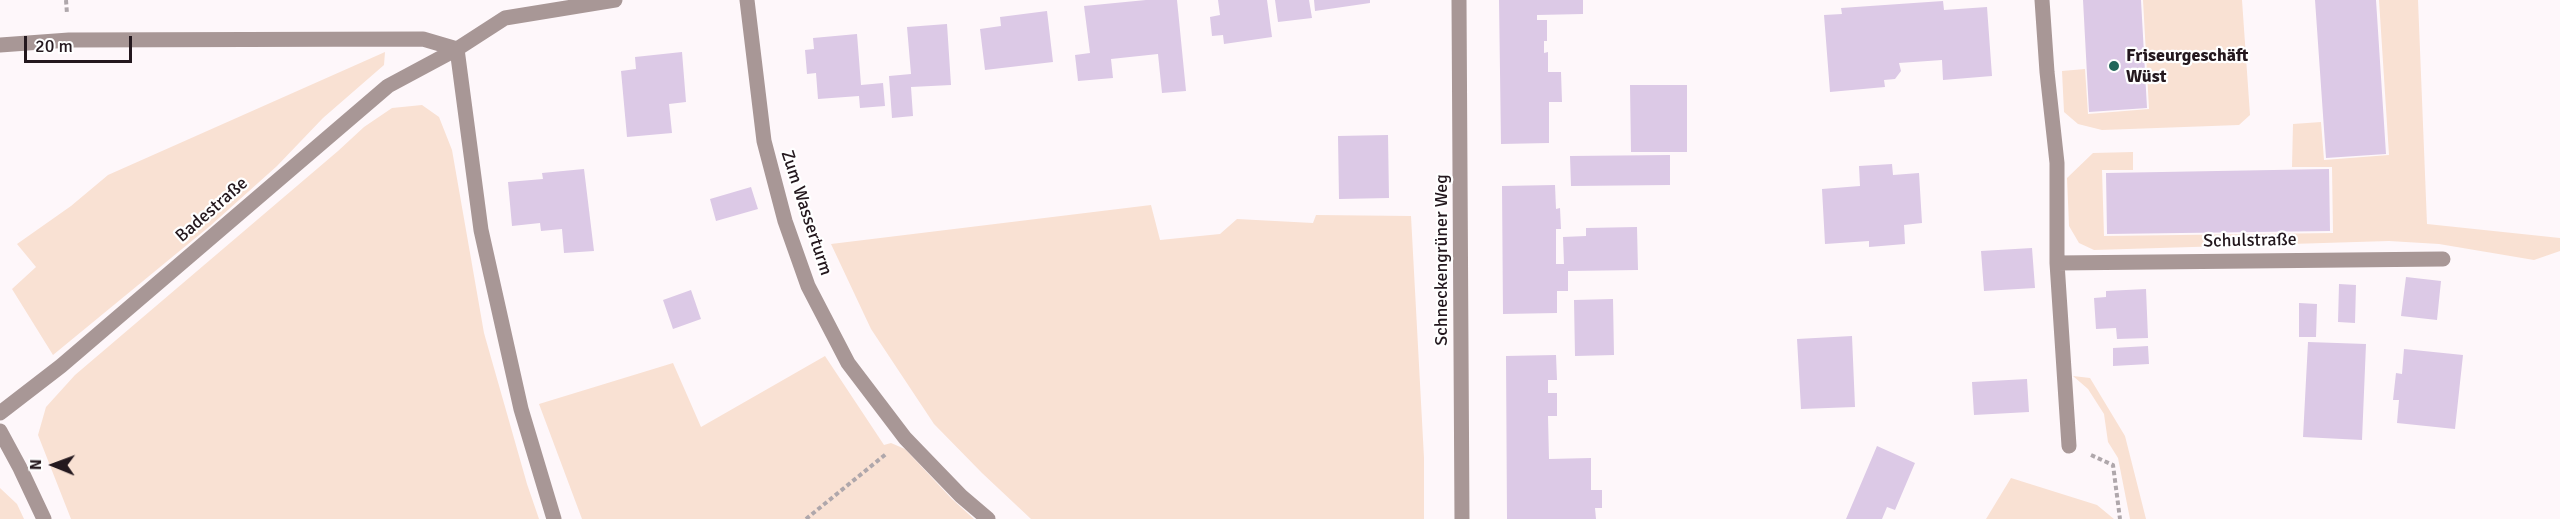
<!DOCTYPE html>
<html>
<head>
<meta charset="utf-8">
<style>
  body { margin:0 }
  #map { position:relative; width:2560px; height:519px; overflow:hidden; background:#fef7fa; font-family:Signika,sans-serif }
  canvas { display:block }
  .north { position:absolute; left:24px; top:435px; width:60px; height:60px; -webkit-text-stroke:4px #fff; paint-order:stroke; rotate:271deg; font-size:16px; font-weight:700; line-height:24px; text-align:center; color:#24181e }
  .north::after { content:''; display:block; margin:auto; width:21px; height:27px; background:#24181e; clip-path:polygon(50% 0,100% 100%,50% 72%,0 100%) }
  .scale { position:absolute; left:24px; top:36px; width:108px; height:27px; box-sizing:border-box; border:3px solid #24181e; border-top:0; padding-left:8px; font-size:18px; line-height:21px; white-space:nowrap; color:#24181e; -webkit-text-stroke:4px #fff; paint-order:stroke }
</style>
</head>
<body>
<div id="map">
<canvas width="2560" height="519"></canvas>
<div class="north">N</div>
<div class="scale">20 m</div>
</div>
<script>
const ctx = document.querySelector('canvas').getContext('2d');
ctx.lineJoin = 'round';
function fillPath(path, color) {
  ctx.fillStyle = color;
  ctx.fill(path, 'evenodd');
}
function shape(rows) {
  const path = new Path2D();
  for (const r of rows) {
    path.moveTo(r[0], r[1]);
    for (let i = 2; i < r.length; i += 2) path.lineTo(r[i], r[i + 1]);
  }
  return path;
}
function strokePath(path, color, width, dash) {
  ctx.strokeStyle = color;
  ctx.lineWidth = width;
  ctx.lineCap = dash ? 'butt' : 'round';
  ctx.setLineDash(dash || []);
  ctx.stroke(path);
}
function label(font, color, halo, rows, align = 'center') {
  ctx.font = font + ' Signika,sans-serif';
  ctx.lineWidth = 4.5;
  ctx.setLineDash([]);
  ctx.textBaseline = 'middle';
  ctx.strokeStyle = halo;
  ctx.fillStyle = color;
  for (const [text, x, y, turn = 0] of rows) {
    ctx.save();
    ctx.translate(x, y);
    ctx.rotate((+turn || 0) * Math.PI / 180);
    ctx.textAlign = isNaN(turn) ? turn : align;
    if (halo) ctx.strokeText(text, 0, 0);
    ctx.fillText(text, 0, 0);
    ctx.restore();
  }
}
const green = shape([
  [2143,0,2242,0,2250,115,2239,125,2102,130,2078,124,2064,112,2062,71,2085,69,2088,114,2149,109],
  [2379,0,2418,0,2427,224,2560,238,2560,251,2534,260,2439,244,2389,241,2094,250,2079,243,2069,226,2067,178,2093,153,2133,152,2133,170,2102,170,2104,236,2333,233,2332,167,2292,167,2293,124,2321,122,2324,160,2389,155],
  [385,52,384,65,323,118,277,166,210,226,53,355,12,289,36,267,17,244,71,206,108,175],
  [422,105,439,117,452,150,484,333,527,484,539,519,71,519,38,435,46,407,75,375,338,151,364,127,392,108],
  [1151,205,1160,240,1220,234,1237,219,1313,223,1316,215,1411,216,1424,458,1424,519,1031,519,982,473,934,424,871,329,831,244],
  [825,356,884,445,891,443,905,449,952,499,974,519,582,519,539,404,673,363,701,427],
  [2073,376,2090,378,2125,436,2146,519,2130,519,2118,458,2108,442,2104,414,2088,389],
  [2011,478,2097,505,2114,519,1986,519],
  [0,488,17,504,24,519,0,519]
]);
const building = shape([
  [1146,0,1177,0,1186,91,1162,93,1158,54,1111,59,1113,78,1078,81,1075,55,1090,53,1084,6],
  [1218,0,1267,0,1272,37,1224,44,1223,35,1212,36,1210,17,1220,15],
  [1275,0,1309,0,1312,18,1278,22],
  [1314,0,1370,0,1370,3,1315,11],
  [1499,0,1583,0,1583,14,1537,15,1537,20,1547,20,1547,41,1544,41,1544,53,1548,52,1548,72,1561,72,1562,102,1549,102,1549,143,1501,144],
  [2083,0,2141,0,2147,108,2089,112],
  [2315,0,2376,0,2386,154,2326,158],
  [1943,1,1944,10,1987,7,1992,76,1943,80,1942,60,1899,63,1901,71,1895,79,1884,80,1885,87,1830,92,1824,15,1842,14,1841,8],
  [1047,11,1053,62,985,70,980,29,1001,26,1000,17],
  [947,24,951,85,911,87,913,116,892,118,889,76,911,74,907,27],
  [857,34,861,85,883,83,885,106,860,108,859,96,818,99,816,73,807,74,805,50,814,49,813,38],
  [682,52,686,102,669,104,672,133,627,137,621,71,636,69,635,57],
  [1630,85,1687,85,1687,152,1631,152],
  [1388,135,1389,198,1339,199,1338,136],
  [1670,155,1670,185,1571,186,1570,156],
  [1892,164,1893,175,1919,173,1922,223,1904,225,1905,244,1869,247,1869,241,1825,244,1822,189,1860,186,1859,166],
  [584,169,594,251,564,253,562,229,541,231,540,223,512,226,508,182,543,179,542,173],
  [2329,169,2330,231,2107,234,2106,173],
  [1555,185,1556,209,1560,208,1561,229,1556,229,1556,264,1564,264,1563,237,1586,236,1586,228,1637,227,1638,270,1568,271,1568,291,1557,291,1557,313,1503,314,1502,186],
  [751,187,758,209,716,221,710,199],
  [2032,248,2035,288,1984,291,1981,251],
  [2406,277,2441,281,2437,320,2401,316],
  [2339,284,2356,285,2355,323,2338,322],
  [2146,289,2148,338,2117,339,2116,328,2096,329,2094,298,2106,297,2106,291],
  [691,290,701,319,673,329,663,300],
  [1613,299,1614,355,1575,356,1574,300],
  [2299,303,2317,304,2316,337,2299,337],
  [1852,336,1855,407,1801,409,1797,339],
  [2308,342,2366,344,2362,440,2303,437],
  [2148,346,2149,364,2113,366,2113,348],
  [2404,349,2463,355,2455,429,2397,423,2399,400,2393,400,2396,373,2402,374],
  [1556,355,1557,380,1548,380,1548,393,1557,393,1557,416,1548,416,1549,459,1591,458,1591,490,1602,490,1602,508,1595,508,1596,519,1507,519,1506,356],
  [2027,379,2029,412,1974,415,1972,382],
  [1877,446,1915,463,1895,510,1887,507,1882,519,1846,519]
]);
const path = shape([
  [66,0,67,14],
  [2091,455,2113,465,2120,519],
  [806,519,886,454]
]);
const street = shape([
  [747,0,764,141,785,221,808,286,848,363,905,438,961,496,988,519],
  [1459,0,1462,519],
  [2042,0,2047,72,2057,163,2057,263,2069,446],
  [0,45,69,40,423,39,457,49,388,86,61,366,0,413],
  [2057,263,2443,259],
  [0,431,20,468,44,519],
  [554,519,521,409,481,230,457,49,505,18,615,0]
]);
const markers = [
  [2114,66,6,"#206659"]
];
const poiNames = [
  ["Friseurgeschäft",2126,56],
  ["Wüst",2126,77]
];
const streetNames = [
  ["Badestraße",212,210,-41],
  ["Zum Wasserturm",806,213,72],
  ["Schulstraße",2250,241,-1],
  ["Schneckengrüner Weg",1442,260,-90]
];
fillPath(green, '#f9e1d3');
fillPath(building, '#dcc9e6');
strokePath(path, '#afa7ab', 4, [4.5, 3]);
strokePath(street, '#a89796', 15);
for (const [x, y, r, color] of markers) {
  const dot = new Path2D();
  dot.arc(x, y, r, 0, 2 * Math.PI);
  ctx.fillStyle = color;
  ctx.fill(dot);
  strokePath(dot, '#fff', 2);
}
label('bold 18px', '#24181e', '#fff', poiNames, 'left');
label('18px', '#24181e', '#fff', streetNames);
</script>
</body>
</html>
